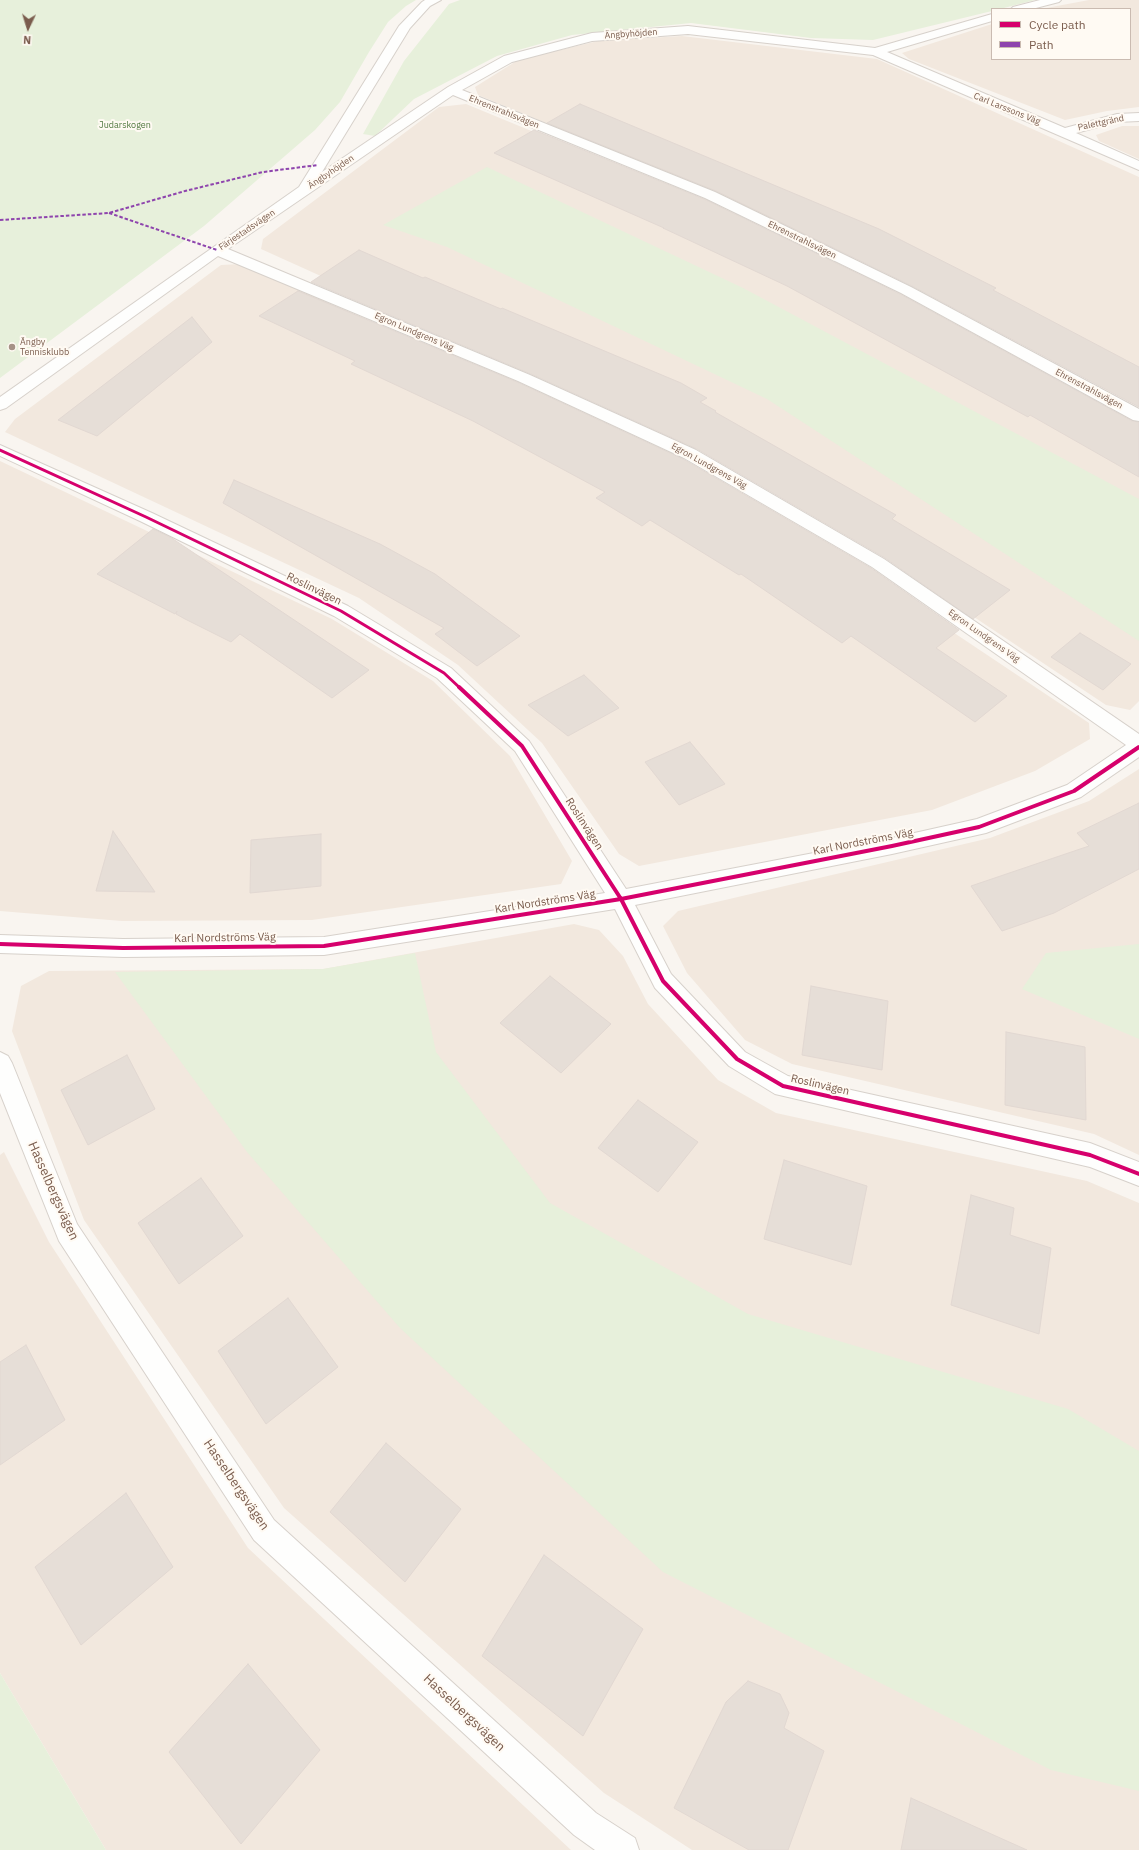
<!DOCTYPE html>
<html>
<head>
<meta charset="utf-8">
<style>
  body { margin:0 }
  #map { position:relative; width:1139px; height:1850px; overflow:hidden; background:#f9f5f0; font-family:"IBM Plex Sans",sans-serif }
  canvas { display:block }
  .legend { position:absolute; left:991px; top:8px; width:140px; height:52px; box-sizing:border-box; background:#fffaf3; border:1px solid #cabbb1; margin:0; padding:5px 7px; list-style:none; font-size:12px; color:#7a5c4d }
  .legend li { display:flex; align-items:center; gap:8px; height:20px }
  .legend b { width:20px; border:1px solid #cabbb1 }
  .north { position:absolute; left:8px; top:8px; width:40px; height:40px; -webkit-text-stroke:3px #fffaf3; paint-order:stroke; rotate:184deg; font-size:11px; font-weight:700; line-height:16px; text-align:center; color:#7a5c4d }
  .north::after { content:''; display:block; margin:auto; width:14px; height:18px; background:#7a5c4d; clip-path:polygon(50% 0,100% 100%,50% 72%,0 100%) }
</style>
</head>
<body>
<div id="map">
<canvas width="1139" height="1850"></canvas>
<ul class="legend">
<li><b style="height:5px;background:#d6006c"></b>Cycle path</li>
<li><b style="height:5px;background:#8e44ad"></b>Path</li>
</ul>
<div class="north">N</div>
</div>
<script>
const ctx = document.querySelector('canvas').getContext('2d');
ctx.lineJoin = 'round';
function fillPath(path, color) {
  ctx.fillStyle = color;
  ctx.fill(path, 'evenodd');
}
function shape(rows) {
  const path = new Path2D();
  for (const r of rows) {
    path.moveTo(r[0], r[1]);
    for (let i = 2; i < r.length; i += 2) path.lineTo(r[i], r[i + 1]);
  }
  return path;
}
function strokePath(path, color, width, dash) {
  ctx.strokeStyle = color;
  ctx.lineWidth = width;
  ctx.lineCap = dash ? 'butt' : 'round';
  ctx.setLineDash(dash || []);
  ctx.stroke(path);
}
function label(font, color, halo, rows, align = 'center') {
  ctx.font = font + ' "IBM Plex Sans",sans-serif';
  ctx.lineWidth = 4;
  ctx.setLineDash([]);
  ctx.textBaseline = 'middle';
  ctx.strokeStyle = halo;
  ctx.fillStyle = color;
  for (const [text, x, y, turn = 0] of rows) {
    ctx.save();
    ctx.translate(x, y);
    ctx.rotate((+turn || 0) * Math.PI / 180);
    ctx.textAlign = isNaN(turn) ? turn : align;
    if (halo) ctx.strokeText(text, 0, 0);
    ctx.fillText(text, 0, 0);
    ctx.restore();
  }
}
const residential = shape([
  [1089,0,1139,0,1139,107,1107,111,1065,120,909,59,902,53,992,24,992,59,1130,59,1130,9,1041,9],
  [682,36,877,59,1139,177,1139,403,917,287,721,195,478,95,475,87,518,60,598,41],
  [466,104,701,201,1139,427,1139,701,1130,710,1106,705,881,555,697,446,261,249,263,239,439,107],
  [1122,126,1139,126,1139,159,1099,141,1096,135],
  [242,264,515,386,866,574,1089,723,1090,739,1035,771,932,810,639,866,619,854,542,743,458,665,359,598,5,432,15,419,221,265],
  [0,461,332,619,433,681,510,756,572,861,561,884,312,920,122,921,0,911],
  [1139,769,1139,1155,1094,1134,792,1064,745,1040,687,973,663,926,678,911,990,838,1089,801],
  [574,924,599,930,623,956,648,1004,718,1080,776,1113,1087,1181,1139,1203,1139,1850,692,1850,604,1793,284,1508,84,1220,12,1031,21,986,49,971,323,969],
  [4,1152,49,1242,248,1548,571,1850,106,1850,0,1673,0,1155]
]);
const green = shape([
  [0,0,416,0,406,6,388,22,369,52,340,102,315,130,204,226,0,378],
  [460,0,1035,0,1000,9,992,9,992,11,873,40,811,38,691,23,572,35,497,56,414,99,375,136,363,134,404,61,449,4],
  [487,167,743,288,1139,499,1139,641,767,399,447,247,383,225],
  [1139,944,1139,1039,1022,989,1046,953],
  [415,953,436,1052,550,1203,748,1314,1068,1409,1139,1451,1139,1791,1051,1770,663,1572,400,1328,247,1152,115,972,323,969],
  [0,1673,106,1850,0,1850]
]);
const building = shape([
  [580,104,879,229,996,288,993,290,1139,367,1139,407,912,286,716,191,547,123,580,104],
  [534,130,704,199,900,294,1132,421,1139,422,1139,477,1030,415,1028,417,787,286,663,228,664,228,494,153,534,130],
  [359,250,423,278,425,277,501,309,502,308,681,383,707,398,700,402,716,411,715,412,896,515,892,519,1010,590,973,619,885,558,697,449,531,374,311,282,359,250],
  [298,291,517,382,683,459,871,568,959,630,936,648,1007,696,975,722,851,636,842,643,741,574,739,575,650,520,642,526,596,498,605,492,473,421,351,364,355,361,259,316,298,291],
  [192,317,212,342,97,436,58,420,192,317],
  [234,480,380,544,435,574,520,636,477,666,435,634,444,628,223,503,234,480],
  [153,529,170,537,369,670,332,698,240,634,231,642,185,619,176,614,177,611,175,614,97,574,153,529],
  [1080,633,1131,664,1103,690,1051,657,1080,633],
  [584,675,619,708,568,736,528,705,584,675],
  [690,742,725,784,679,805,645,762,690,742],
  [1139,803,1139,869,1054,913,1002,931,971,886,1089,846,1077,833,1139,803],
  [113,831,155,892,96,891,113,831],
  [321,834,321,886,250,893,251,840,321,834],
  [550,976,611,1024,561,1073,500,1023,550,976],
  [811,986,888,1001,882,1070,802,1055,811,986],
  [1006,1032,1085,1047,1086,1120,1005,1105,1006,1032],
  [127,1055,155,1109,88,1145,61,1090,127,1055],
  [638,1100,698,1142,658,1192,598,1148,638,1100],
  [784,1160,867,1186,851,1265,764,1239,784,1160],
  [201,1178,243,1236,179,1284,138,1223,201,1178],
  [971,1195,1014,1208,1010,1235,1051,1248,1039,1334,951,1305,971,1195],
  [288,1298,338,1367,266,1424,218,1351,288,1298],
  [26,1345,65,1420,0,1465,0,1362,26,1345],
  [386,1443,461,1509,405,1582,330,1512,386,1443],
  [126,1493,173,1567,81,1645,35,1567,126,1493],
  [544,1555,643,1629,583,1736,482,1656,544,1555],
  [248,1664,320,1750,241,1844,169,1752,248,1664],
  [748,1681,780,1694,789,1713,784,1728,824,1751,788,1850,749,1850,674,1808,726,1702,748,1681],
  [911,1798,1027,1850,901,1850,911,1798]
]);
const street = shape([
  [425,0,441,0,430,6,410,28,322,172,448,87,504,56,592,33,688,26,875,48,992,14,992,21,887,52,1065,128,1117,114,1139,113,1139,121,1117,122,1076,133,1139,161,1139,170,873,55,688,34,592,41,512,62,462,90,715,192,911,287,1139,409,1139,421,1133,420,901,293,705,198,453,95,228,249,530,375,696,450,884,559,1139,734,1139,757,1081,797,986,833,892,854,635,905,671,974,745,1052,788,1076,1090,1143,1139,1162,1139,1186,1090,1167,775,1094,729,1066,655,988,615,909,324,955,123,957,0,953,0,935,123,939,324,937,605,893,515,751,437,678,334,616,140,521,0,456,0,445,152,513,348,606,451,668,529,741,626,889,892,838,977,819,1067,785,1126,745,872,567,684,458,518,381,218,256,6,408,0,410,0,397,299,187,399,26,422,2,425,0],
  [1040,0,1061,0,1059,2,1032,9,1011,9,1013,7,1040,0],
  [0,1052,8,1056,12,1063,77,1224,274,1520,596,1813,635,1838,639,1850,595,1850,574,1835,254,1540,59,1241,0,1093,0,1052]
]);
const quiet = shape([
  [109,213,217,250],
  [0,220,109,213,185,191,263,172,318,165]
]);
const cyclewayFar1 = shape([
  [0,450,146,517,341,611,444,673,460,688]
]);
const cycleway = shape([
  [459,687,522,746,621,899,663,981,737,1059,783,1086,1090,1155,1139,1174],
  [0,944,123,948,324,946,621,899,892,846,979,827,1074,791,1139,747]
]);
const markers = [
  [12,347,4,"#a69286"]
];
const farStreetnames = [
  ["Ängbyhöjden",631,34,-4],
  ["Carl Larssons Väg",1007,109,22],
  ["Ehrenstrahlsvägen",504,112,22],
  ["Palettgränd",1101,123,-12],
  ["Ängbyhöjden",331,172,-34],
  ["Färjestadsvägen",247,230,-34],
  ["Ehrenstrahlsvägen",802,240,26],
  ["Egron Lundgrens Väg",414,332,23],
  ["Ehrenstrahlsvägen",1089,389,28],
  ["Egron Lundgrens Väg",709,466,29],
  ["Egron Lundgrens Väg",984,636,35]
];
const farParknames = [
  ["Judarskogen",125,125]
];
const farPoinames = [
  ["Ängby",20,342],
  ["Tennisklubb",20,352]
];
const streetNames = [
  ["Roslinvägen",314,589,26],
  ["Roslinvägen",584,824,57],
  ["Karl Nordströms Väg",863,842,-11],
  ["Karl Nordströms Väg",545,902,-9],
  ["Karl Nordströms Väg",225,938,-1],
  ["Roslinvägen",820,1085,13]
];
const nearStreetnames = [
  ["Hasselbergsvägen",53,1191,66],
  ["Hasselbergsvägen",236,1485,56],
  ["Hasselbergsvägen",464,1713,43]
];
fillPath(residential, '#f2e8de');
fillPath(green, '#e7f0db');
fillPath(building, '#e6ded7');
strokePath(building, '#e2d8d2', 1);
strokePath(street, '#d7d1cb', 2);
fillPath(street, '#fefefd');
strokePath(quiet, '#8e44ad', 2, [3.5, 2]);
strokePath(cyclewayFar1, '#d6006c', 3);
strokePath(cycleway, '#d6006c', 4);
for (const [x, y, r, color] of markers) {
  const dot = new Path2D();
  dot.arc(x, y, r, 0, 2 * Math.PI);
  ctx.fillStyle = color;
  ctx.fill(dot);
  strokePath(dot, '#fffaf3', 1.5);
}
label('9px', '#7a5c4d', '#fffaf3', farStreetnames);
label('9px', '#537a41', '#fffaf3', farParknames);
label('9px', '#7a5c4d', '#fffaf3', farPoinames, 'left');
label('11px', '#7a5c4d', '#fffaf3', streetNames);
label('13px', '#7a5c4d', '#fffaf3', nearStreetnames);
</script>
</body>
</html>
